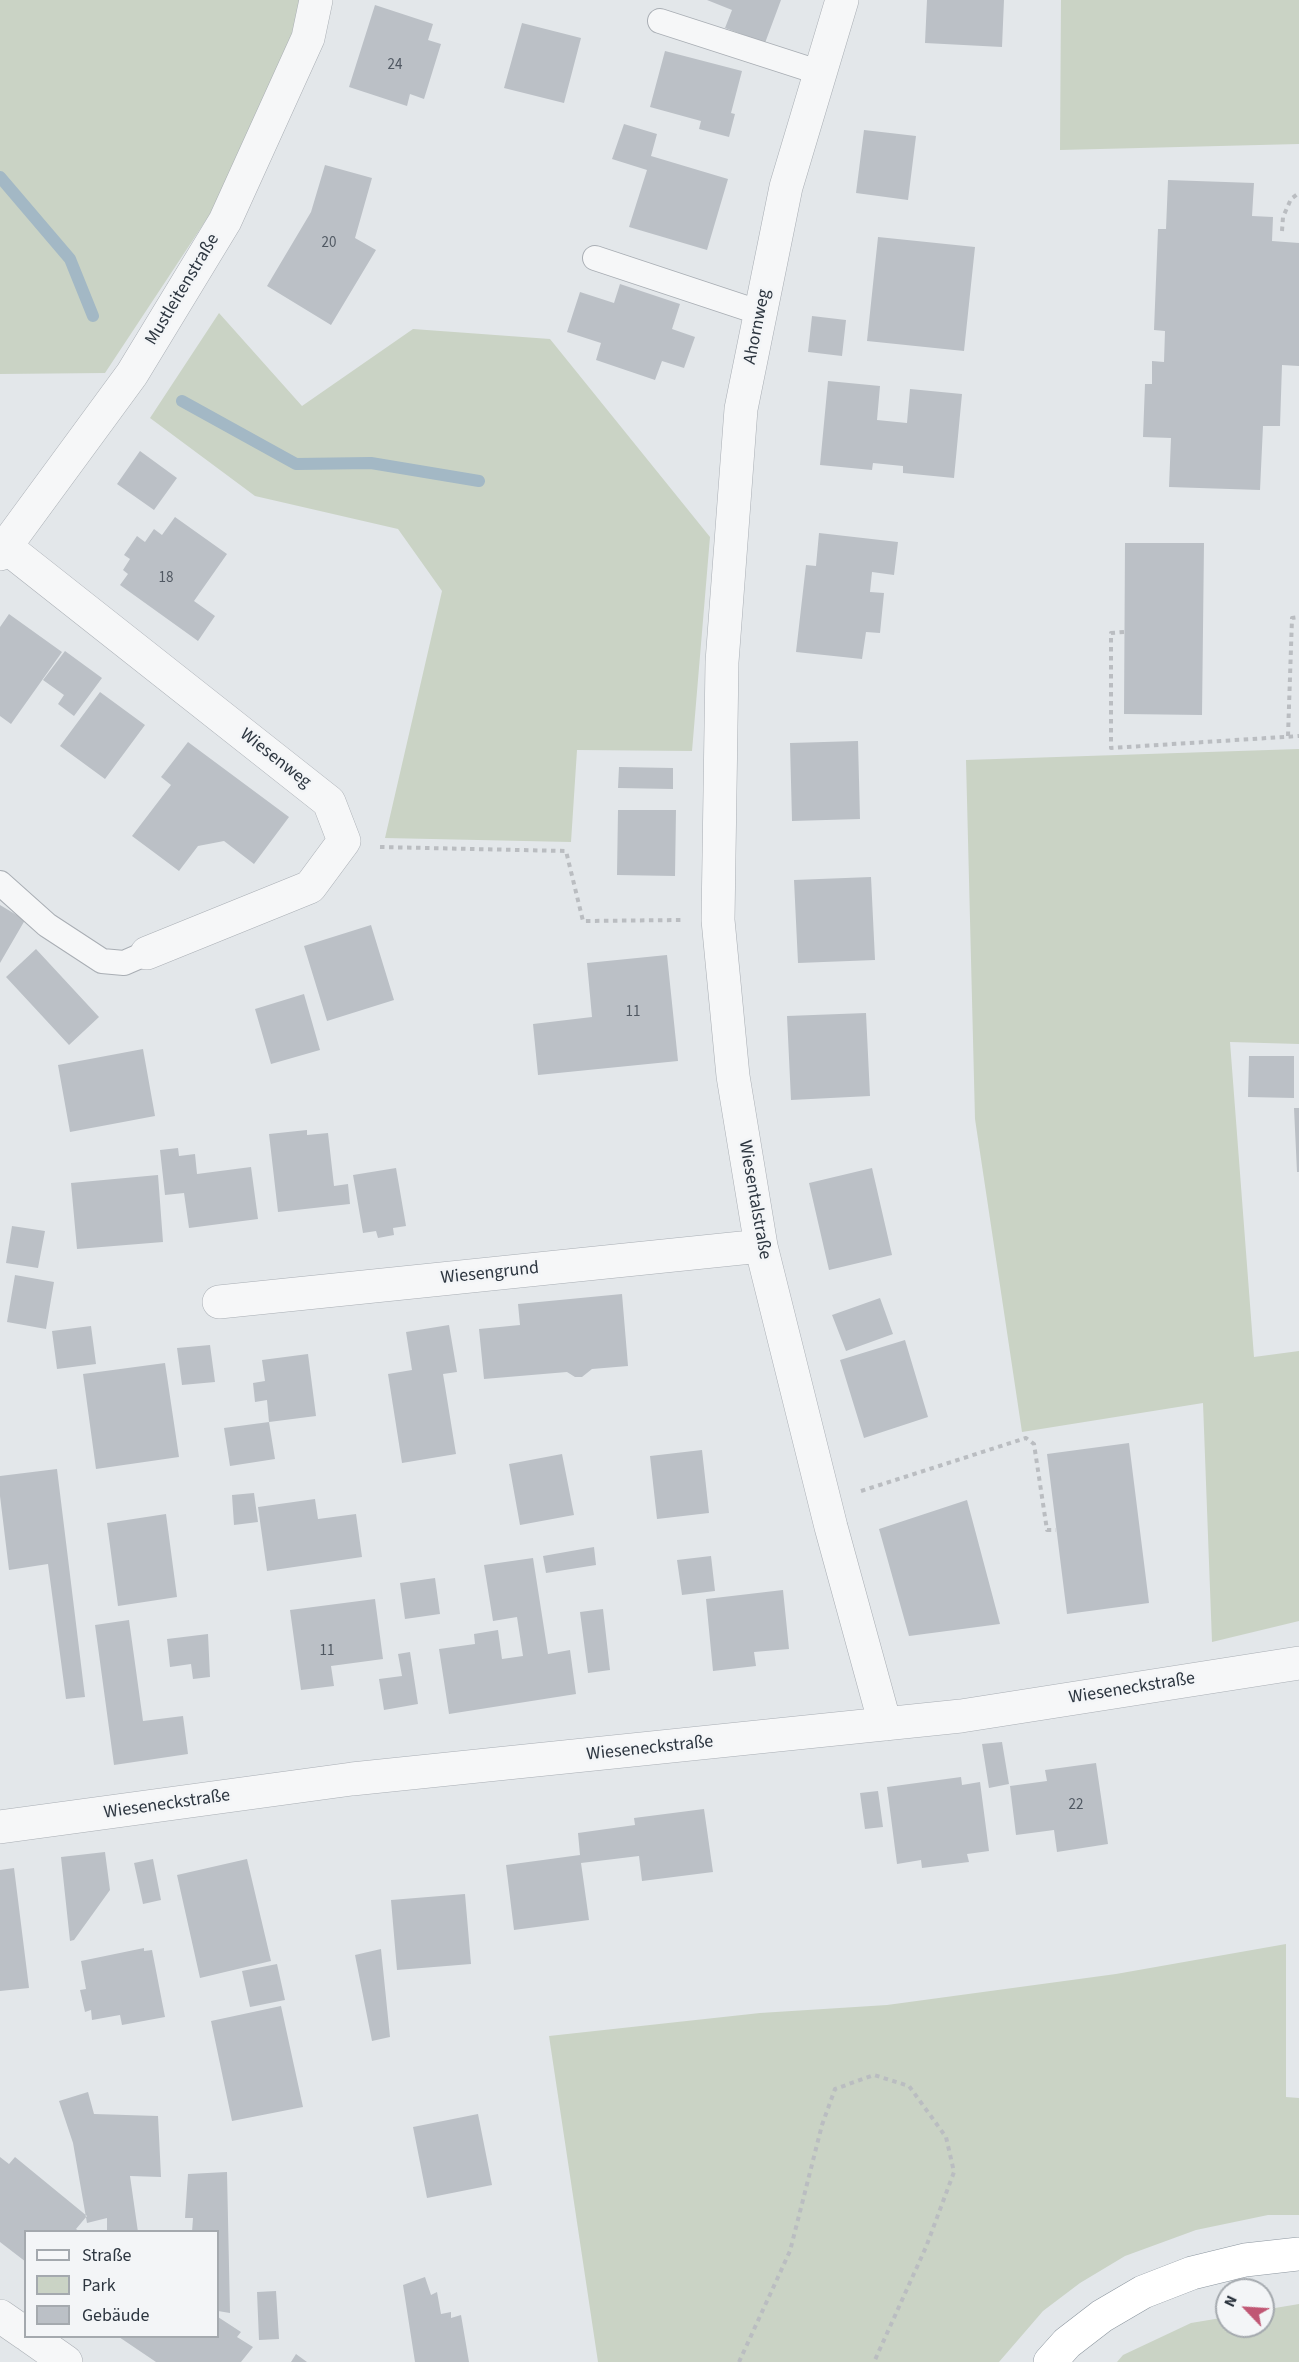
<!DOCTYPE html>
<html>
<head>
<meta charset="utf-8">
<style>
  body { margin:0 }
  #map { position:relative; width:1299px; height:2362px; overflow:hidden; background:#e3e7ea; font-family:"Source Sans 3",sans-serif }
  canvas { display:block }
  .legend { position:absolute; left:24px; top:2230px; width:195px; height:108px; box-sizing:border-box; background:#f3f5f7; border:2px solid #a4a9ae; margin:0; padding:8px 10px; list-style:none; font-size:18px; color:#2d3640 }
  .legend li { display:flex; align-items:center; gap:12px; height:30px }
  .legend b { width:30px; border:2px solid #a4a9ae }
  .north { position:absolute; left:1215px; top:2278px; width:60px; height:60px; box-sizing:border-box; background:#f3f5f7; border:2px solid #a4a9ae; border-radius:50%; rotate:295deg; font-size:16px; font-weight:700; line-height:24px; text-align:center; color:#2d3640 }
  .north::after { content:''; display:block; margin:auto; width:21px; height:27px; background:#c05774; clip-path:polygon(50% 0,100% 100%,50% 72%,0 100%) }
</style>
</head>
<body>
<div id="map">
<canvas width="1299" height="2362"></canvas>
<ul class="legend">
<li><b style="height:8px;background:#f6f7f8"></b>Straße</li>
<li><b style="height:16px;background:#cad3c5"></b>Park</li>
<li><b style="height:16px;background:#bbc0c6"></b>Gebäude</li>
</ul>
<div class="north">N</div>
</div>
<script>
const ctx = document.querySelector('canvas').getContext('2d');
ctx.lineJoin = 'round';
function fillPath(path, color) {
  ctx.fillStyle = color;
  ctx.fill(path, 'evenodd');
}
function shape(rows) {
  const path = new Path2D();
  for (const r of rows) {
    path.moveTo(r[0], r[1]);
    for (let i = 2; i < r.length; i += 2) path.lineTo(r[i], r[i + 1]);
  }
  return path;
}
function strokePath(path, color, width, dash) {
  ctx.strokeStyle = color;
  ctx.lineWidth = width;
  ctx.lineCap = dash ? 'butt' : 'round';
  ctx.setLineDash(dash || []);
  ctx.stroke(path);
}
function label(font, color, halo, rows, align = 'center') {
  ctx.font = font + ' "Source Sans 3",sans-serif';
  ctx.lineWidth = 5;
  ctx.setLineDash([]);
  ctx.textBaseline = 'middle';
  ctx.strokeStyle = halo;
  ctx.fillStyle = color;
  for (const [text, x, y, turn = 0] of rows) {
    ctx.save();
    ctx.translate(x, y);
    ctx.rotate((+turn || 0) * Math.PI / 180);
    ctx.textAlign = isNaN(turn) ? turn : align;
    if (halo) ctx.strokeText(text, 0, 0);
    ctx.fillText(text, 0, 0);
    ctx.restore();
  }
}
const green = shape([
  [0,0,300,0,293,31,216,205,105,373,0,374],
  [1061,0,1299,0,1299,144,1060,150],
  [219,313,302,406,413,329,550,339,710,537,692,751,577,750,571,842,385,838,442,591,398,529,255,496,150,418],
  [1299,749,1299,1044,1230,1042,1254,1357,1299,1351,1299,1621,1212,1642,1203,1403,1022,1432,975,1119,966,760],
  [1286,1944,1286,2097,1299,2098,1299,2215,1268,2215,1196,2230,1125,2256,1080,2283,1043,2311,999,2362,598,2362,549,2036,760,2013,887,2005,1116,1974],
  [1299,2304,1299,2362,1117,2362,1123,2355,1191,2323,1227,2317,1227,2326,1263,2326,1263,2310]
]);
const stream = shape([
  [0,177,70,259,93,316],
  [182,401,296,464,371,463,479,481]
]);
const building = shape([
  [707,0,781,0,765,43,725,28,732,10],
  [927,0,1004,0,1002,47,925,43],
  [375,5,433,24,428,40,441,44,424,99,410,94,407,106,349,87],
  [522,23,581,38,564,103,504,88],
  [665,51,742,71,731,113,735,114,729,137,699,129,701,121,650,107],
  [624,124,657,134,651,156,728,179,707,250,629,227,647,170,612,159],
  [864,130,916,136,908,200,856,193],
  [325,165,372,178,355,238,376,250,331,325,267,286,311,212],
  [1168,180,1254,183,1252,216,1273,217,1272,241,1299,243,1299,366,1282,365,1280,426,1263,426,1260,490,1169,487,1171,438,1143,437,1145,384,1152,384,1152,361,1164,362,1165,331,1154,330,1158,229,1166,229],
  [878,237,975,247,964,351,867,341],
  [620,284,680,304,672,329,695,337,684,368,662,361,655,380,596,360,601,343,567,332,580,292,614,303],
  [812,316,846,320,842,356,808,352],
  [828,381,880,386,877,420,907,423,910,389,962,394,954,478,903,473,903,466,873,463,872,470,820,465],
  [140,451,177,478,154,510,117,484],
  [175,517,227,554,194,601,215,616,198,641,120,585,128,574,123,570,130,559,124,555,137,536,145,542,154,529,162,535],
  [819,533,898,542,894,575,872,572,870,592,884,593,880,633,866,632,862,659,796,652,806,565,816,566],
  [1125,543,1204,543,1202,715,1124,714],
  [9,614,62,652,11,724,0,716,0,627],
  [65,651,102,678,74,716,58,704,64,695,43,680],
  [100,692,145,725,105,779,60,746],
  [858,741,860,819,792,821,790,743],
  [188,742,289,817,254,864,224,841,198,846,179,871,132,836,171,785,161,777],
  [619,767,673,768,673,789,618,788],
  [618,810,676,810,675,876,617,875],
  [871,877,875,960,798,963,794,880],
  [0,905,25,920,0,963],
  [371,925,394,1000,327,1021,304,946],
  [36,949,99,1017,69,1045,6,977],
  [667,955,678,1061,538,1075,533,1024,592,1017,587,963],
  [304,994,320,1050,271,1064,255,1009],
  [866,1013,870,1096,791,1100,787,1016],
  [143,1049,155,1116,70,1132,58,1065],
  [1249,1056,1294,1056,1294,1098,1248,1097],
  [1294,1108,1299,1108,1299,1172,1297,1172],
  [307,1130,307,1135,328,1133,334,1186,348,1184,350,1204,278,1212,269,1134],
  [178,1148,179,1156,195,1154,197,1174,251,1167,258,1219,189,1228,184,1193,165,1195,160,1150],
  [396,1168,406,1226,393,1228,394,1235,378,1238,376,1231,363,1233,353,1175],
  [872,1168,892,1255,829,1270,809,1183],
  [158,1175,163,1242,77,1249,71,1183],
  [12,1226,45,1231,38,1268,6,1263],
  [15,1275,54,1282,46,1329,7,1322],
  [622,1294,628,1366,592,1369,582,1377,575,1377,567,1372,484,1379,479,1329,520,1325,518,1304],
  [880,1298,893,1334,846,1351,832,1315],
  [449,1325,457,1372,443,1374,456,1454,402,1463,388,1374,412,1370,406,1332],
  [91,1326,96,1364,57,1369,52,1331],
  [905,1340,928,1417,864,1438,840,1360],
  [210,1345,215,1382,182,1385,177,1348],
  [308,1354,316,1416,269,1422,267,1400,255,1402,253,1383,265,1381,262,1360],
  [165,1363,179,1457,96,1469,83,1374],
  [269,1422,275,1459,230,1466,224,1428],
  [1129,1443,1149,1603,1067,1614,1047,1454],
  [702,1450,709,1513,657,1519,650,1456],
  [562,1454,574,1515,520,1525,509,1464],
  [57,1469,85,1697,66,1699,48,1564,9,1570,0,1496,0,1476],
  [254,1493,258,1522,234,1525,232,1495],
  [315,1499,318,1519,356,1514,362,1557,267,1571,258,1507],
  [967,1500,1000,1624,909,1636,879,1529],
  [166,1514,177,1597,118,1606,107,1523],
  [594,1547,596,1565,546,1573,543,1556],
  [711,1556,715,1591,682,1595,677,1560],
  [533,1558,548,1654,570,1650,576,1694,449,1714,439,1649,475,1644,474,1634,498,1630,502,1659,523,1656,517,1617,493,1621,484,1565],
  [435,1578,440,1614,405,1619,400,1583],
  [783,1590,789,1649,754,1652,756,1666,713,1671,706,1599],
  [375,1599,383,1659,331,1666,334,1686,301,1690,290,1610],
  [603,1609,610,1670,588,1673,580,1612],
  [129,1620,143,1721,183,1716,188,1754,114,1765,95,1625],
  [208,1634,210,1677,193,1679,191,1664,170,1667,167,1639],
  [410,1652,418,1704,384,1710,379,1679,402,1676,398,1654],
  [1002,1742,1009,1784,989,1788,982,1744],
  [1096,1763,1108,1844,1057,1852,1054,1830,1016,1835,1010,1786,1047,1781,1045,1770],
  [961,1777,962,1785,980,1782,989,1851,967,1854,969,1862,922,1868,921,1860,897,1864,887,1787],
  [878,1791,883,1827,865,1829,860,1793],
  [704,1809,713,1872,642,1881,639,1856,581,1863,589,1920,514,1930,506,1865,580,1855,578,1833,635,1825,634,1818],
  [105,1852,110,1890,74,1940,70,1941,61,1857],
  [153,1859,161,1900,143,1904,134,1863],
  [247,1859,271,1961,200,1978,177,1875],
  [14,1868,29,1988,0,1991,0,1870],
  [465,1894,471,1964,397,1970,391,1900],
  [144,1948,144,1951,152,1950,165,2017,122,2025,120,2015,92,2020,91,2010,85,2012,80,1990,86,1989,81,1961],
  [381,1949,390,2037,372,2041,355,1955],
  [277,1964,285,2000,250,2007,242,1971],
  [281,2006,303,2107,232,2121,211,2021],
  [88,2092,94,2114,158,2116,161,2177,130,2176,138,2232,107,2232,107,2218,87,2223,73,2143,59,2101],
  [478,2114,492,2185,427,2198,413,2127],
  [0,2157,9,2164,15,2157,87,2216,76,2229,80,2232,26,2232,26,2262,0,2242],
  [227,2172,230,2313,218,2311,218,2232,192,2232,193,2218,185,2218,188,2174],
  [425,2277,431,2295,437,2292,441,2314,451,2312,451,2318,461,2315,469,2362,415,2362,403,2285],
  [276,2291,279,2339,259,2340,257,2292],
  [218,2317,241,2332,237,2337,253,2347,241,2362,156,2362,119,2337,218,2337],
  [296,2354,307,2362,291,2362]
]);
const path = shape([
  [1282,231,1283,217,1291,199,1299,193],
  [1124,632,1111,633,1111,748,1299,736],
  [1288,736,1292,618,1299,617],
  [380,847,566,851,583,921,681,920],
  [861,1491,1026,1438,1034,1444,1047,1530,1056,1530],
  [739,2362,790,2251,822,2125,835,2089,874,2075,909,2086,946,2137,954,2172,926,2247,874,2362]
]);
const lane = shape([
  [660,21,818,72],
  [595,258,761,313],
  [0,883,47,925,102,961,124,963,147,953]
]);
const street = shape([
  [842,0,786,187,741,409,722,662,718,920,733,1076,761,1246,831,1527,885,1724],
  [6,547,329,802,344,841,310,887,147,953],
  [0,554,132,374,225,221,308,38,316,0],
  [219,1302,761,1246],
  [0,1827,352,1779,961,1716,1299,1663],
  [0,2316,26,2334],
  [29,2336,66,2362]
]);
const highway = shape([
  [1050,2362,1067,2343,1102,2316,1143,2292,1192,2273,1245,2260,1299,2254]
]);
const numberNames = [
  ["24",395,66],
  ["20",329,244],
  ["18",166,579],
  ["11",633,1013],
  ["11",327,1652],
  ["22",1076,1806]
];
const streetNames = [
  ["Mustleitenstraße",183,290,-59],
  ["Ahornweg",758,327,-79],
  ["Wiesenweg",275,759,38],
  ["Wiesentalstraße",754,1200,80],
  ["Wiesengrund",490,1274,-6],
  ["Wieseneckstraße",1132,1689,-9],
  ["Wieseneckstraße",650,1749,-6],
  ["Wieseneckstraße",167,1805,-8]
];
fillPath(green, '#cad3c5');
strokePath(stream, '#a3b8c5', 12);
fillPath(building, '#bbc0c6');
strokePath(lane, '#a9aeb4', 26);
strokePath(street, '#a9aeb4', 34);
strokePath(highway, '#8c969f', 34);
strokePath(path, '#babdc1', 4, [4.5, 4.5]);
strokePath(lane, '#f6f7f8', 24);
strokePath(street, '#f6f7f8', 33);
strokePath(highway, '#fff', 33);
label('15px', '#505862', null, numberNames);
label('18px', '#2d3640', '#f3f5f7', streetNames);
</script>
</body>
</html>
